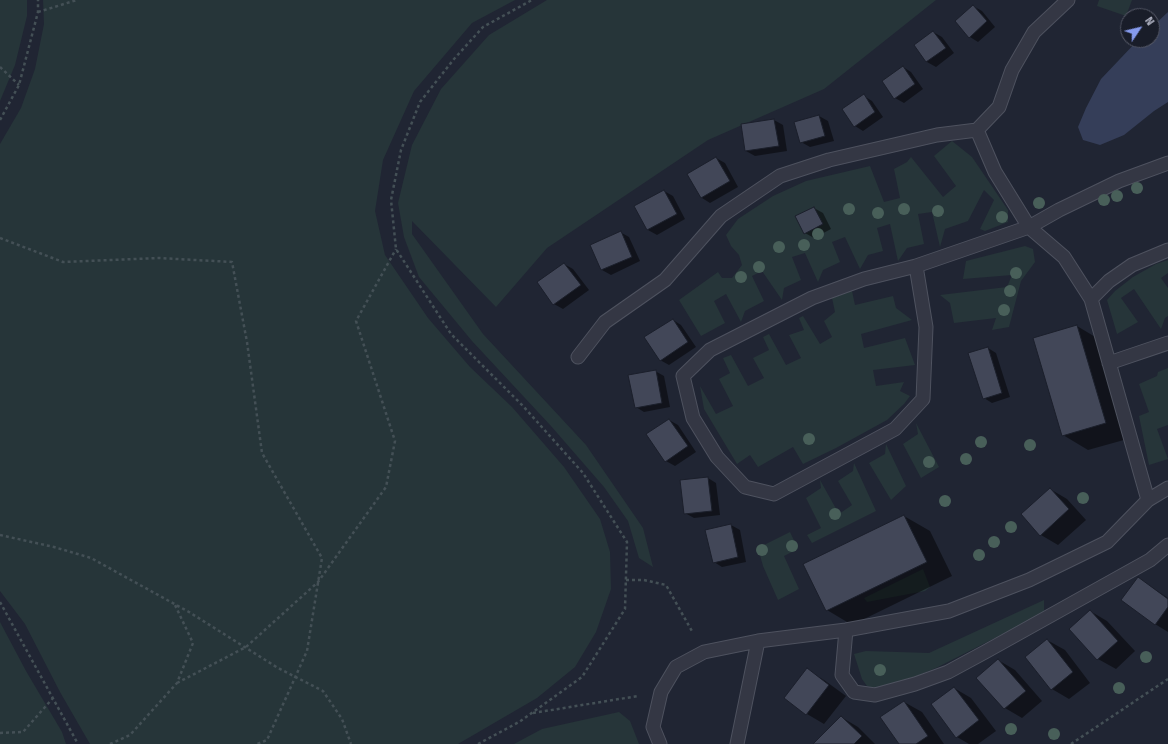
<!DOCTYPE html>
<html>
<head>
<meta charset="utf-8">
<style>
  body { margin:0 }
  #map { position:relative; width:1168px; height:744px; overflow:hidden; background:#202533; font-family:"Fira Sans",sans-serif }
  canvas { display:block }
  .north { position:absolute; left:1120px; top:8px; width:40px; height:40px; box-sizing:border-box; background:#191d29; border:1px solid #555866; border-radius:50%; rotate:55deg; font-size:11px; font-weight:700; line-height:16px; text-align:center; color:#aeb1c1 }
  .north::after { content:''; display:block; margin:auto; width:14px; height:18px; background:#869bee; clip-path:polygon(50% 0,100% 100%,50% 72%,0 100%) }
</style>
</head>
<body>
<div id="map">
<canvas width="1168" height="744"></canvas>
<div class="north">N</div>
</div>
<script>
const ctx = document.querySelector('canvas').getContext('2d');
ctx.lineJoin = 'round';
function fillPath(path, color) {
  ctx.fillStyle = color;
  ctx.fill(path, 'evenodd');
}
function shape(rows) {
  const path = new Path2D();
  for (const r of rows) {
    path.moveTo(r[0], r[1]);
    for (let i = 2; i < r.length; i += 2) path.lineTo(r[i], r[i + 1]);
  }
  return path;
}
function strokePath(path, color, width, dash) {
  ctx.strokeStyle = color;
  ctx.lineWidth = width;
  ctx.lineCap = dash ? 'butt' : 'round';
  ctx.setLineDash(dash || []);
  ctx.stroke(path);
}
const green = shape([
  [0,0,27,0,27,16,15,65,0,101],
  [43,0,515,0,472,23,414,91,383,160,375,211,385,255,428,318,470,367,512,407,564,467,600,519,610,552,611,589,596,632,575,667,537,698,458,744,90,744,60,692,25,624,0,591,0,144,21,108,35,69,44,24],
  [547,0,936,0,824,89,708,140,547,248,496,307,412,221,412,234,483,334,586,445,643,528,653,567,639,558,628,521,604,487,551,426,472,341,419,277,404,237,398,203,412,145,441,89,489,35],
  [1099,0,1132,0,1126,16,1097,6],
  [952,141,972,157,1008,210,1008,222,985,231,980,229,994,200,984,190,968,221,945,229,940,247,932,212,918,214,924,244,907,248,898,261,890,224,877,228,883,251,868,255,860,269,845,237,832,242,840,262,823,270,818,282,805,253,792,257,801,280,784,288,782,300,762,271,752,276,764,301,745,311,741,322,726,294,714,301,725,323,701,336,679,300,718,272,722,278,732,278,742,265,739,255,731,246,726,235,738,219,773,196,806,181,870,166,884,202,900,198,894,169,907,162,911,157,943,197,956,186,934,156],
  [1025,246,1033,249,1035,262,1021,281,1009,327,992,330,996,318,954,323,950,303,940,295,1007,287,1012,275,963,279,966,261],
  [1168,260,1168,273,1161,278,1168,288,1168,316,1165,318,1161,329,1134,289,1121,298,1138,322,1117,334,1107,300,1115,291,1133,277,1156,264],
  [852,291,855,305,893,296,896,308,912,320,861,334,864,348,905,338,915,365,873,370,876,386,904,382,900,391,910,396,904,404,887,420,836,448,803,464,793,447,758,467,750,455,737,464,704,409,700,386,716,414,733,406,719,379,730,373,723,358,731,355,748,386,764,378,753,358,769,350,763,337,769,334,786,365,801,358,789,335,804,330,799,318,803,316,820,344,832,337,824,321,835,312,832,298],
  [1168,368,1168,425,1157,429,1168,459,1149,465,1139,416,1149,412,1139,384,1157,376,1158,372],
  [916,423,939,467,921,478,903,444,918,434],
  [886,444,906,486,891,500,869,463,885,454],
  [854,463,876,511,812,543,807,535,821,528,806,498,821,488,820,480,839,514,852,505,838,481,853,471],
  [790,532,798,549,784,556,799,589,778,600,763,566,758,548],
  [923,569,930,587,925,591,867,602,864,598],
  [1044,600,1044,613,938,667,901,683,874,688,867,686,862,679,854,654,866,651,929,653],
  [0,622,26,671,62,732,66,744,0,744],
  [619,712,630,721,639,744,514,744,542,729]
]);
const water = shape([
  [1168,12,1168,102,1154,111,1124,135,1100,145,1083,140,1078,127,1086,108,1101,79,1138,40,1152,40,1152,27]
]);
const shadow = shape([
  [973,6,982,11,995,27,978,42,970,37],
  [933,32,942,37,954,53,936,67,927,62,915,46],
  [903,67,911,72,923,89,904,103,895,98],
  [864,96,872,101,883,117,863,131,855,126],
  [819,116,828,121,834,141,810,147,801,142,796,122],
  [774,120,783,125,787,151,755,156,746,151],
  [716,158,725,163,738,187,710,203,702,198],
  [664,191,673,196,685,219,657,235,648,230,636,206],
  [814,208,823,213,831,229,814,238,805,233],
  [620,232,629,237,640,261,611,275,602,270,591,246],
  [564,264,573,269,589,290,563,309,554,304],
  [673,320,681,325,696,347,669,365,660,360],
  [1077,326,1102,341,1131,438,1088,450,1063,435],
  [988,348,996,353,1010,397,992,403,984,398],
  [655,371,664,376,670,407,644,412,636,407],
  [669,420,678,425,696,452,675,466,666,461,648,434],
  [708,478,716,483,720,515,694,518,685,513],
  [1050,489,1067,499,1086,520,1058,545,1041,535,1022,514],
  [904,516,930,531,952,576,852,625,827,610],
  [731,525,740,530,746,562,722,567,714,562],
  [1138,578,1168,598,1168,632,1155,624],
  [1090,611,1107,621,1135,651,1116,669,1098,659,1070,629],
  [1047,640,1065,650,1090,683,1069,699,1052,689],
  [998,660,1015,670,1042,701,1022,718,1005,708],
  [807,670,824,680,846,696,824,724,807,714,786,698],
  [954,688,971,698,996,731,978,744,969,744,957,737],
  [904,702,922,712,944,744,900,744],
  [841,717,858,727,875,744,814,744]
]);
const building = shape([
  [973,5,987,21,969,38,955,21,973,5],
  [933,31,946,48,926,62,914,45,933,31],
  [903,66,915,84,894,99,882,81,903,66],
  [864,94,875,112,854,127,842,109,864,94],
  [819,115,825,136,800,143,794,122,819,115],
  [774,119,779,146,745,151,741,124,774,119],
  [716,157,730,181,701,198,687,174,716,157],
  [664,190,677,214,647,230,634,206,664,190],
  [814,207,823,224,804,234,795,216,814,207],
  [621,231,632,257,601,270,590,245,621,231],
  [564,263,581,285,553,305,537,282,564,263],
  [673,319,688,342,660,361,644,337,673,319],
  [1077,325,1106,423,1062,436,1033,338,1077,325],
  [988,347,1002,393,983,399,968,353,988,347],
  [656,370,662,403,635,408,628,375,656,370],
  [669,419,688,446,665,462,646,434,669,419],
  [708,477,712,511,684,514,680,480,708,477],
  [1050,488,1069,509,1040,536,1021,514,1050,488],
  [904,515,927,562,826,611,803,564,904,515],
  [731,524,738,557,713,563,705,530,731,524],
  [1138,577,1168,599,1168,607,1155,625,1121,600,1138,577],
  [1090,610,1118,641,1097,660,1069,629,1090,610],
  [1047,639,1073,672,1051,690,1025,657,1047,639],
  [998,659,1026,691,1004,709,976,678,998,659],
  [807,668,829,685,806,715,784,698,807,668],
  [954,687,979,720,956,738,931,704,954,687],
  [904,701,928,736,916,744,899,744,880,717,904,701],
  [841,716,862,736,854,744,813,744,841,716]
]);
const path = shape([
  [38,12,77,0],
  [0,67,19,85],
  [0,120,19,85,38,12,38,0],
  [0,238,63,262,159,258,232,262,247,342,262,453,322,558,307,651,267,740,257,744],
  [0,535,54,547,91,558,189,612,278,668,323,691,342,719,351,744],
  [626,580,644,580,666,585,693,633],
  [0,602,78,744],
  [177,683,246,647,318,582,386,487,395,441,356,321,396,249],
  [533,713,638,696],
  [0,733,23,732,53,698],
  [110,744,130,735,177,683,193,643,175,605],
  [478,744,519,722,582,677,625,609,627,542,583,473,523,406,451,334,396,249,391,200,401,150,420,102,454,59,483,27,532,0],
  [1071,744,1168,679]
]);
const service = shape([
  [977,130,999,107,1012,70,1034,32,1068,0],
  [916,266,864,279,812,298,710,350,683,376,693,418,717,457,745,487,774,494,895,429,923,399,926,327,916,266,1029,227,1059,210,1119,181,1168,163],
  [1091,299,1109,281,1132,265,1168,250],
  [578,357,605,322,665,280,721,216,780,176,829,160,937,135,977,130,995,172,1029,227,1064,257,1091,299,1148,500,1107,542,1029,580,949,611,846,630,758,641],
  [1109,363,1168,343],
  [1148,500,1168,488],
  [846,630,842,675,854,692,875,695,915,684,948,672,985,652,1150,560,1168,545],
  [660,744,653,727,661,692,676,667,704,652,758,641,737,744]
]);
const trees = [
  [1137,188],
  [1117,196],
  [1104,200],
  [1039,203],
  [849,209],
  [904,209],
  [938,211],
  [878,213],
  [1002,217],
  [818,234],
  [804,245],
  [779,247],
  [759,267],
  [1016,273],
  [741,277],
  [1010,291],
  [1004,310],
  [809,439],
  [981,442],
  [1030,445],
  [966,459],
  [929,462],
  [1083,498],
  [945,501],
  [835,514],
  [1011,527],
  [994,542],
  [792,546],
  [762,550],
  [979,555],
  [1146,657],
  [880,670],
  [1119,688],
  [1011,729],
  [1054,734]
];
fillPath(green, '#263539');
fillPath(water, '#353e59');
fillPath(shadow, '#0007');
fillPath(building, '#424758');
strokePath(building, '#1b1f2b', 1);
strokePath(service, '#4e525f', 15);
strokePath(path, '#445056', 2.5, [3, 3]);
strokePath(service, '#343744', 13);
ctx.fillStyle = '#485f59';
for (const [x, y] of trees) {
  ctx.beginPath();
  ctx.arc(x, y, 6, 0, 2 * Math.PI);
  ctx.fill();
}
</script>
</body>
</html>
